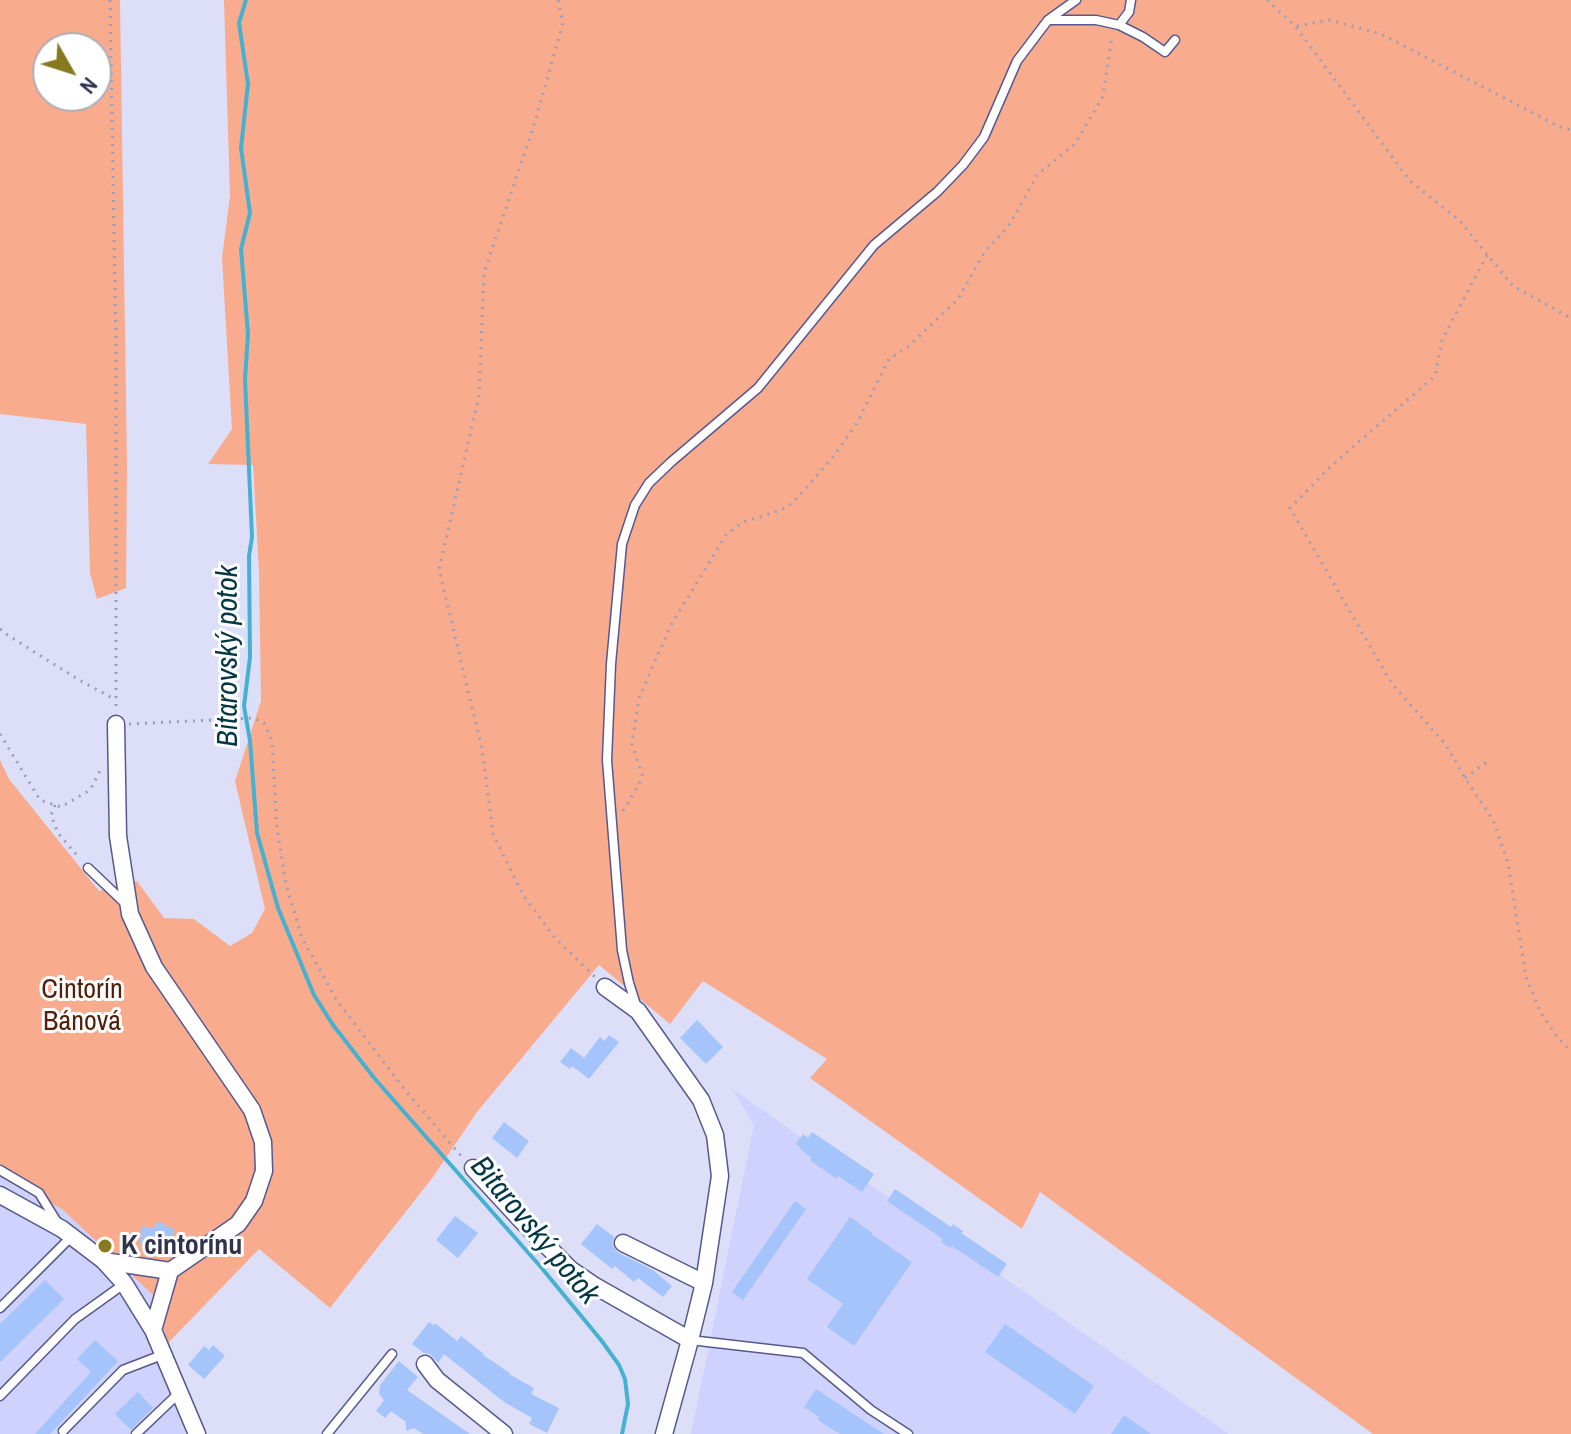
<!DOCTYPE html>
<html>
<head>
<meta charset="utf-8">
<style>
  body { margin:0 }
  #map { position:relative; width:1571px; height:1434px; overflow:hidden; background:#dddff8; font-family:"Archivo Narrow",sans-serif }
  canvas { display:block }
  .north { position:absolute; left:32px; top:32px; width:80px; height:80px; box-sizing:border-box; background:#fff; border:2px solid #adadb7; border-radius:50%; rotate:129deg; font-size:22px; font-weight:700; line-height:32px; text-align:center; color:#31324b }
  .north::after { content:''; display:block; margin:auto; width:28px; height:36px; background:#86791e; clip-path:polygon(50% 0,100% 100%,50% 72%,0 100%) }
</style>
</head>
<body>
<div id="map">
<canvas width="1571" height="1434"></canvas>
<div class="north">N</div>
</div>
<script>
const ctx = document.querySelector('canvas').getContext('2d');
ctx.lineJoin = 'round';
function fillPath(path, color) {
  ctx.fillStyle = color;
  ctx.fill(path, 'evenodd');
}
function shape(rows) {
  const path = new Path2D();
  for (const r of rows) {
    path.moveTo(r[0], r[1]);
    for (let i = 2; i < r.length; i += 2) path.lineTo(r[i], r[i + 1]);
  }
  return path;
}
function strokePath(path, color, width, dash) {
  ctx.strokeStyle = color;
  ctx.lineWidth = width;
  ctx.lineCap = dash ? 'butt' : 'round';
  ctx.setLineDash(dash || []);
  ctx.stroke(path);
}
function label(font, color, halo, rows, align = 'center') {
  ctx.font = font + ' "Archivo Narrow",sans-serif';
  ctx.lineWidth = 6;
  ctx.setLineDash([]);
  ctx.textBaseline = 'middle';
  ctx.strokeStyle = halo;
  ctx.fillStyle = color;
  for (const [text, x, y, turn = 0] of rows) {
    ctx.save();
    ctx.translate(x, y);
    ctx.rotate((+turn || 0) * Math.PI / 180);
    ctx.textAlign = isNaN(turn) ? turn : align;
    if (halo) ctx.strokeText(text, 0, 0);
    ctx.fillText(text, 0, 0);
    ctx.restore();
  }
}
const built = shape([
  [732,1089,1229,1434,691,1434,754,1125],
  [0,1177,62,1209,153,1295,168,1343,198,1421,184,1434,0,1434]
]);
const green = shape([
  [0,0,120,0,127,467,126,588,97,599,90,573,86,424,0,414],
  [48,48,96,48,96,96,48,96],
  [224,0,1571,0,1571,1434,1373,1434,1040,1192,1022,1229,810,1078,827,1059,703,981,670,1024,599,965,477,1112,433,1177,330,1308,259,1249,168,1343,153,1295,62,1209,0,1177,0,760,9,779,99,891,137,881,164,918,194,919,230,946,252,933,265,909,235,781,261,701,259,571,253,465,208,464,232,429,222,258,230,196]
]);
const stream = shape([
  [246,0,239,23,248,84,241,148,250,213,241,249,248,334,245,379,252,537,249,556,250,657,244,706,250,741,257,833,278,908,314,995,333,1025,375,1079,540,1266,601,1340,619,1365,625,1379,628,1404,622,1434]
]);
const building = shape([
  [697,1020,723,1047,706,1064,680,1038],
  [609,1035,619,1042,589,1079,572,1066,570,1069,560,1062,571,1048,584,1058,600,1037,605,1041],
  [504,1122,529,1141,517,1158,492,1138],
  [812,1132,874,1174,862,1192,838,1176,837,1179,810,1160,812,1158,800,1149,801,1148,796,1144,803,1134,808,1138],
  [895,1189,951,1227,953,1224,963,1231,961,1233,1007,1264,998,1277,952,1246,950,1248,941,1242,943,1239,887,1201],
  [795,1201,806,1209,743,1300,732,1292],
  [455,1216,478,1233,458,1258,436,1240],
  [850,1217,872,1233,871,1234,912,1262,854,1346,827,1327,843,1304,807,1279],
  [157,1221,175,1230,167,1247,140,1244,141,1226,154,1228],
  [597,1224,614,1237,612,1244,617,1252,653,1270,672,1286,663,1297,638,1278,634,1282,615,1266,612,1269,581,1244],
  [45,1280,64,1299,0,1362,0,1324],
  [429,1322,433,1325,436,1324,457,1341,461,1336,484,1354,483,1355,510,1373,509,1374,534,1388,531,1394,559,1408,547,1433,529,1424,532,1418,504,1402,444,1354,438,1363,430,1354,424,1353,412,1344],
  [1005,1324,1094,1386,1075,1414,985,1352],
  [95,1340,118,1361,50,1434,35,1434,91,1372,77,1359],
  [213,1345,225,1356,204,1379,188,1365,204,1346,209,1350],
  [399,1361,418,1377,407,1390,470,1434,423,1434,414,1428,406,1431,406,1422,391,1411,385,1418,376,1411,384,1400,379,1394,380,1385],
  [816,1389,828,1397,884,1434,840,1434,818,1420,819,1417,804,1407],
  [138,1392,153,1408,131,1430,115,1414],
  [1124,1415,1151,1434,1111,1434]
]);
const path = shape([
  [110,0,116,348,116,709],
  [558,0,563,23,535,122,484,273,479,396,439,569,482,749,493,834,523,895,555,938,596,978],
  [1267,0,1295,26,1410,181,1460,221,1513,286,1571,318],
  [1297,26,1330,20,1381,34,1560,127,1571,130],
  [1487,255,1442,340,1435,376,1331,466,1290,508,1392,684,1446,745,1465,778,1493,820,1508,863,1526,977,1541,1013,1555,1034,1571,1052],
  [0,629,6,634,79,680,116,700],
  [129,724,253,718,264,723,272,741,277,828,286,884,302,938,336,999,405,1090,462,1157],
  [0,734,40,800,61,807,90,790,102,767],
  [1465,778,1488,761],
  [55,805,51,815,58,833,80,859],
  [623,811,639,784,642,775,632,744,639,698,671,625,726,535,743,522,773,513,787,507,800,495,833,457,857,423,889,359,909,346,958,299,985,251,1008,227,1038,174,1075,144,1103,96,1112,36]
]);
const service = shape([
  [1049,20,1096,20,1119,25,1143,37,1165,52,1175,40],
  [1119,25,1129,12,1131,0],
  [88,868,128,906],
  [636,1005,629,983,622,950,607,760,611,664,622,544,635,505,649,483,671,462,758,388,874,245,937,192,963,165,984,137,1017,61,1048,20,1076,0],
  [0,1170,39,1193,57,1222],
  [0,1308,71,1237],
  [690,1340,803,1353,871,1410,908,1434],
  [0,1396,75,1319,124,1284],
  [63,1431,123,1370,162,1355],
  [136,1434,179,1393],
  [327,1434,392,1354]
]);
const minor = shape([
  [116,724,118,836,130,914,154,967,252,1110,263,1142,264,1171,254,1201,238,1224,170,1271,153,1330],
  [605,987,638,1011,701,1100,715,1135,720,1176,704,1283,690,1340],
  [473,1168,521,1220,570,1269,595,1286,690,1340,664,1434],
  [0,1195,62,1229,104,1261,124,1283,153,1330,197,1434],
  [623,1243,704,1283],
  [104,1261,170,1271],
  [425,1364,437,1380,504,1434]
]);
const markers = [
  [105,1246,8,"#86791e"]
];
const parkNames = [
  ["Cintorín",82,990],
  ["Bánová",82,1022]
];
const poiNames = [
  ["K cintorínu",121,1246]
];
const waterNames = [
  ["Bitarovský potok",229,656,-90],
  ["Bitarovský potok",534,1231,50]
];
fillPath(built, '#cfd2fc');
fillPath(green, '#f9ab8e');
strokePath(stream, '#45b1d1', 4);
fillPath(building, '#a4c4fb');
strokePath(service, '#56588e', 11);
strokePath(minor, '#56588e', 19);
strokePath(path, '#9c9eb7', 3, [2, 6]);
strokePath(service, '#fff', 8);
strokePath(minor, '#fff', 16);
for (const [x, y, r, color] of markers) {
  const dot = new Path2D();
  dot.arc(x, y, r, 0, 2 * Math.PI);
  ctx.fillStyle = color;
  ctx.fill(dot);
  strokePath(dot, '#fff', 3);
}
label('28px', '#521f0a', '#fff', parkNames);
label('bold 28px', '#31324b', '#fff', poiNames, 'left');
label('italic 30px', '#043744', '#fff', waterNames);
</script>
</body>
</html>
